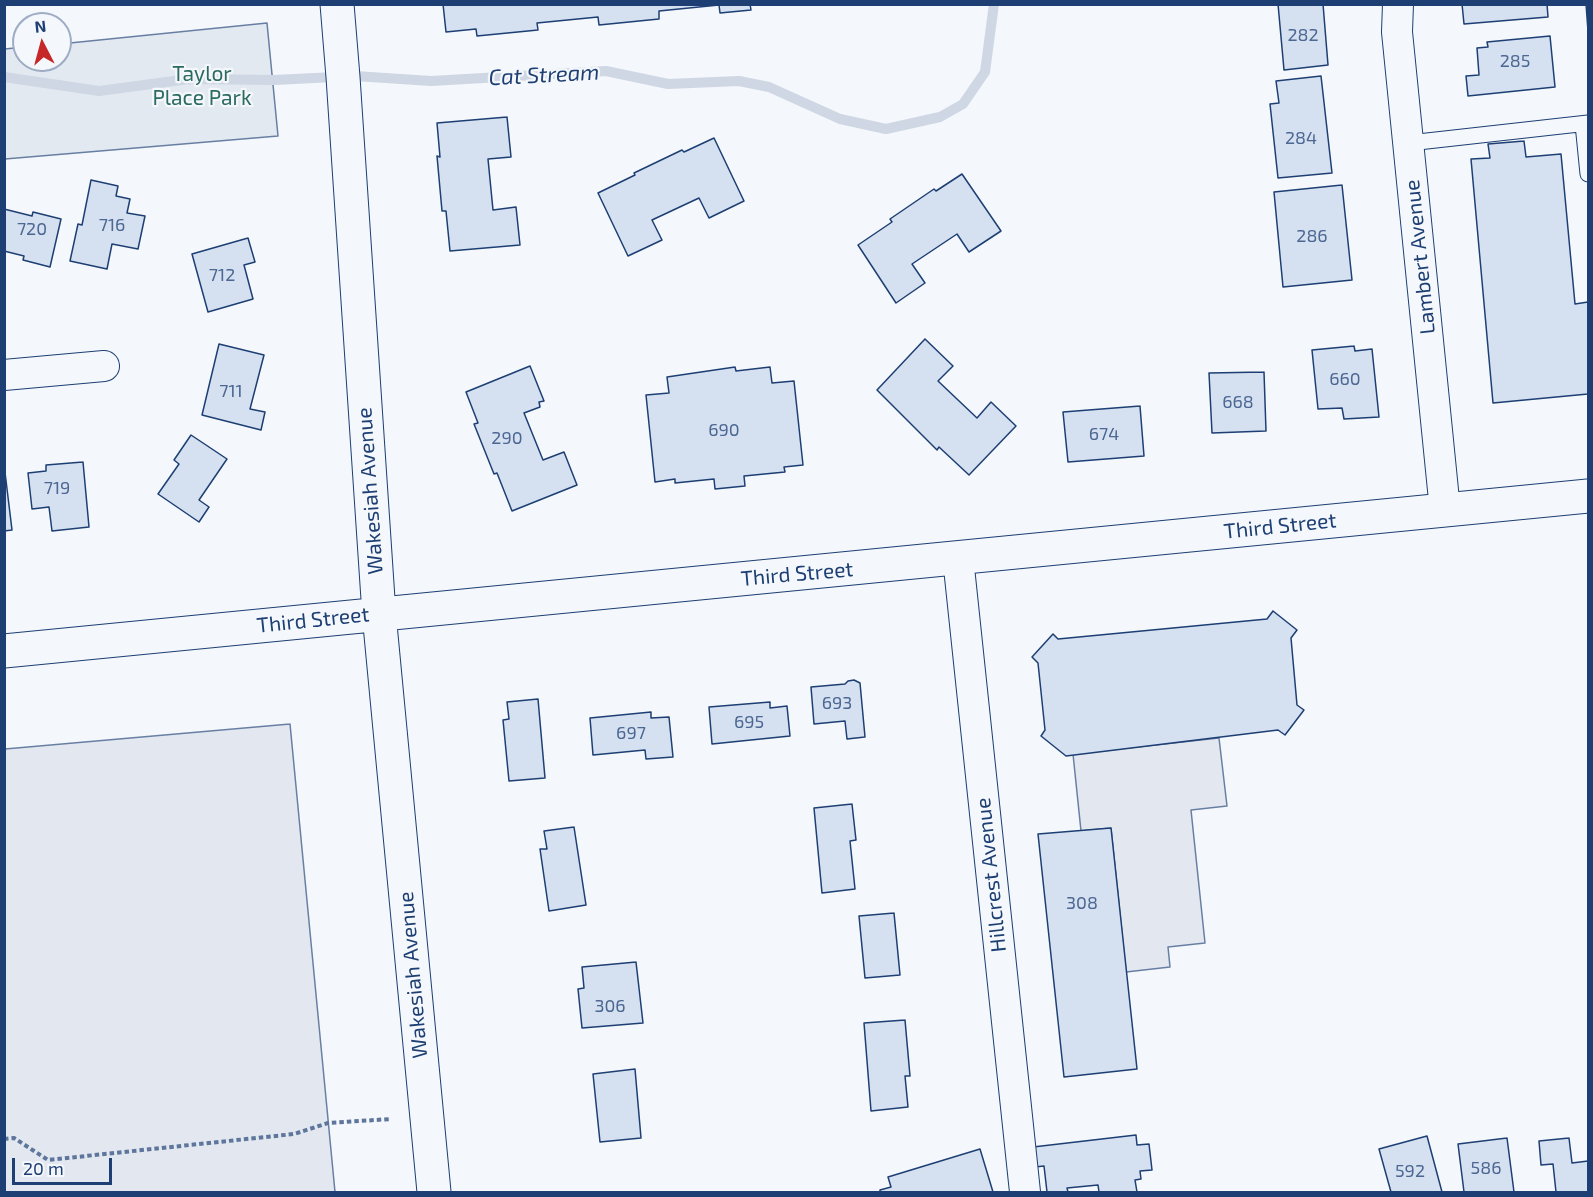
<!DOCTYPE html>
<html>
<head>
<meta charset="utf-8">
<style>
  body { margin:0 }
  #map { position:relative; width:1593px; height:1197px; overflow:hidden; background:#f4f7fb; font-family:"Exo 2",sans-serif }
  canvas { display:block }
  .frame { position:absolute; inset:0; border:6px solid #1d3f73; pointer-events:none }
  .north { position:absolute; left:12px; top:12px; width:60px; height:60px; box-sizing:border-box; background:#f4f7fb; border:2px solid #9eadc5; border-radius:50%; rotate:354deg; font-size:16px; font-weight:700; line-height:24px; text-align:center; color:#1d3f73 }
  .north::after { content:''; display:block; margin:auto; width:21px; height:27px; background:#c62828; clip-path:polygon(50% 0,100% 100%,50% 72%,0 100%) }
  .scale { position:absolute; left:12px; top:1158px; width:100px; height:27px; box-sizing:border-box; border:3px solid #1d3f73; border-top:0; padding-left:8px; font-size:18px; line-height:21px; white-space:nowrap; color:#1d3f73; -webkit-text-stroke:4px #f4f7fb; paint-order:stroke }
</style>
</head>
<body>
<div id="map">
<canvas width="1593" height="1197"></canvas>
<div class="frame"></div>
<div class="north">N</div>
<div class="scale">20 m</div>
</div>
<script>
const ctx = document.querySelector('canvas').getContext('2d');
ctx.lineJoin = 'round';
function fillPath(path, color) {
  ctx.fillStyle = color;
  ctx.fill(path, 'evenodd');
}
function shape(rows) {
  const path = new Path2D();
  for (const r of rows) {
    path.moveTo(r[0], r[1]);
    for (let i = 2; i < r.length; i += 2) path.lineTo(r[i], r[i + 1]);
  }
  return path;
}
function strokePath(path, color, width, dash) {
  ctx.strokeStyle = color;
  ctx.lineWidth = width;
  ctx.lineCap = dash ? 'butt' : 'round';
  ctx.setLineDash(dash || []);
  ctx.stroke(path);
}
function label(font, color, halo, rows, align = 'center') {
  ctx.font = font + ' "Exo 2",sans-serif';
  ctx.lineWidth = 4.5;
  ctx.setLineDash([]);
  ctx.textBaseline = 'middle';
  ctx.strokeStyle = halo;
  ctx.fillStyle = color;
  for (const [text, x, y, turn = 0] of rows) {
    ctx.save();
    ctx.translate(x, y);
    ctx.rotate((+turn || 0) * Math.PI / 180);
    ctx.textAlign = isNaN(turn) ? turn : align;
    if (halo) ctx.strokeText(text, 0, 0);
    ctx.fillText(text, 0, 0);
    ctx.restore();
  }
}
const green = shape([
  [267,23,278,136,5,159,5,49,24,47,24,60,60,60,60,44,267,23]
]);
const parking = shape([
  [290,724,335,1192,5,1192,5,749,290,724],
  [1219,738,1227,806,1191,810,1205,943,1168,947,1170,967,1126,972,1111,828,1081,831,1073,754,1219,738]
]);
const stream = shape([
  [4,77,99,91,189,79,274,80,355,76,431,81,606,71,668,84,739,81,769,87,840,119,886,129,940,117,963,104,985,72,994,4]
]);
const building = shape([
  [443,4,750,4,751,10,720,13,719,5,659,11,659,19,599,25,598,17,537,23,538,30,477,36,476,29,446,32,443,4],
  [1278,4,1323,4,1328,65,1284,70,1278,4],
  [1462,4,1547,4,1548,17,1464,24,1462,4],
  [1586,4,1588,4,1588,31,1586,4],
  [1550,36,1555,87,1468,96,1466,76,1479,75,1477,48,1488,47,1487,42,1550,36],
  [1321,76,1332,173,1278,178,1270,104,1279,103,1276,81,1321,76],
  [507,117,511,157,488,159,493,210,516,207,520,245,450,251,446,211,442,211,437,156,440,157,437,123,507,117],
  [714,138,744,201,709,218,699,198,652,220,662,240,628,256,598,193,635,175,634,173,682,150,684,152,714,138],
  [1524,141,1526,157,1561,154,1575,304,1588,302,1588,394,1493,403,1471,159,1490,158,1488,144,1524,141],
  [962,174,1001,231,969,252,957,234,912,264,925,283,896,303,858,245,892,222,890,219,934,189,936,191,962,174],
  [91,180,118,186,116,196,130,199,127,213,145,216,138,249,112,244,107,269,70,261,78,224,82,225,91,180],
  [1342,185,1352,280,1283,287,1274,192,1342,185],
  [4,209,32,216,33,212,61,219,50,267,23,260,24,256,4,251,4,209],
  [248,238,255,262,244,265,253,299,208,312,192,254,248,238],
  [925,339,953,366,938,381,977,418,991,402,1016,426,969,475,939,447,937,450,877,390,925,339],
  [219,344,264,355,250,409,265,412,261,430,202,415,219,344],
  [1354,346,1355,351,1372,349,1379,417,1344,419,1342,408,1318,409,1312,350,1354,346],
  [530,366,544,401,539,402,540,407,524,413,543,460,564,452,577,485,512,511,497,473,494,474,474,424,478,423,466,392,530,366],
  [735,367,736,371,770,367,772,383,794,381,803,465,784,467,785,472,744,476,745,486,715,489,714,479,675,483,675,479,655,482,646,395,669,393,667,377,735,367],
  [1264,372,1266,431,1212,433,1209,373,1264,372],
  [1140,406,1144,456,1068,462,1063,412,1140,406],
  [191,435,227,459,199,500,209,507,199,522,158,494,179,464,174,460,191,435],
  [83,462,89,527,52,531,49,507,32,509,28,473,46,471,46,465,83,462],
  [4,464,12,530,4,531,4,464],
  [1273,611,1297,630,1291,638,1297,705,1304,710,1285,735,1278,730,1066,756,1041,736,1045,730,1038,663,1032,657,1053,634,1058,639,1267,619,1273,611],
  [854,680,860,683,865,737,847,739,845,721,814,724,811,687,845,684,848,681,854,680],
  [538,699,545,778,509,781,503,720,509,719,507,702,538,699],
  [770,702,770,708,787,706,790,736,712,744,709,707,770,702],
  [651,712,651,718,669,717,673,757,646,759,645,750,593,755,590,718,651,712],
  [852,804,856,840,850,841,855,889,822,893,814,808,852,804],
  [574,827,586,905,549,911,540,849,547,849,544,831,574,827],
  [1111,828,1137,1069,1064,1077,1038,834,1111,828],
  [894,913,900,975,865,978,859,916,894,913],
  [636,962,643,1023,582,1028,578,989,584,988,582,967,636,962],
  [905,1020,910,1076,905,1076,908,1107,871,1111,864,1023,905,1020],
  [635,1069,641,1138,600,1142,593,1074,635,1069],
  [1136,1135,1137,1145,1149,1144,1152,1170,1140,1171,1141,1179,1135,1180,1137,1192,1099,1192,1098,1185,1067,1188,1068,1192,1047,1192,1044,1166,1035,1167,1033,1147,1136,1135],
  [1427,1136,1442,1192,1391,1192,1379,1149,1427,1136],
  [1507,1138,1514,1192,1464,1192,1458,1144,1507,1138],
  [1569,1138,1572,1163,1588,1161,1588,1192,1556,1192,1553,1164,1541,1165,1539,1141,1569,1138],
  [980,1149,993,1192,880,1192,880,1190,891,1187,888,1177,980,1149]
]);
const path = shape([
  [4,1139,14,1138,48,1160,294,1134,328,1123,391,1119]
]);
const lane = shape([
  [1583,124,1588,174],
  [1409,143,1588,123]
]);
const street = shape([
  [1398,4,1397,32,1445,510],
  [4,375,104,366],
  [958,558,1025,1192]
]);
const secondary = shape([
  [337,4,343,77,379,614,434,1192],
  [4,651,1588,496]
]);
const numberNames = [
  ["282",1303,35],
  ["285",1515,61],
  ["284",1301,138],
  ["716",112,225],
  ["720",32,229],
  ["286",1312,236],
  ["712",222,275],
  ["660",1345,379],
  ["711",231,391],
  ["668",1238,402],
  ["690",724,430],
  ["674",1104,434],
  ["290",507,438],
  ["719",57,488],
  ["693",837,703],
  ["695",749,722],
  ["697",631,733],
  ["308",1082,903],
  ["306",610,1006],
  ["586",1486,1168],
  ["592",1410,1171]
];
const parkNames = [
  ["Taylor",202,74],
  ["Place Park",202,98]
];
const streetNames = [
  ["Lambert Avenue",1420,257,-96],
  ["Wakesiah Avenue",370,491,-94],
  ["Third Street",1280,526,-6],
  ["Third Street",797,574,-5],
  ["Third Street",313,620,-6],
  ["Hillcrest Avenue",991,875,-96],
  ["Wakesiah Avenue",413,975,-95]
];
const waterNames = [
  ["Cat Stream",544,75,-3]
];
fillPath(green, '#e3e9f0');
strokePath(green, '#687fa3', 1.5);
fillPath(parking, '#e3e8f0');
strokePath(parking, '#687fa3', 1.5);
strokePath(stream, '#cfd7e4', 10);
fillPath(building, '#d5e0f0');
strokePath(building, '#1d3f73', 1.5);
strokePath(lane, '#1d3f73', 17);
strokePath(street, '#1d3f73', 32);
strokePath(secondary, '#1d3f73', 35);
strokePath(path, '#5e769c', 4, [4.5, 3]);
strokePath(lane, '#f4f7fb', 15);
strokePath(street, '#f4f7fb', 30);
strokePath(secondary, '#f4f7fb', 33);
label('18px', '#4b6792', null, numberNames);
label('21px', '#2c6c60', '#f4f7fb', parkNames);
label('21px', '#1d3f73', '#f4f7fb', streetNames);
label('italic 22px', '#1d3f73', '#f4f7fb', waterNames);
</script>
</body>
</html>
